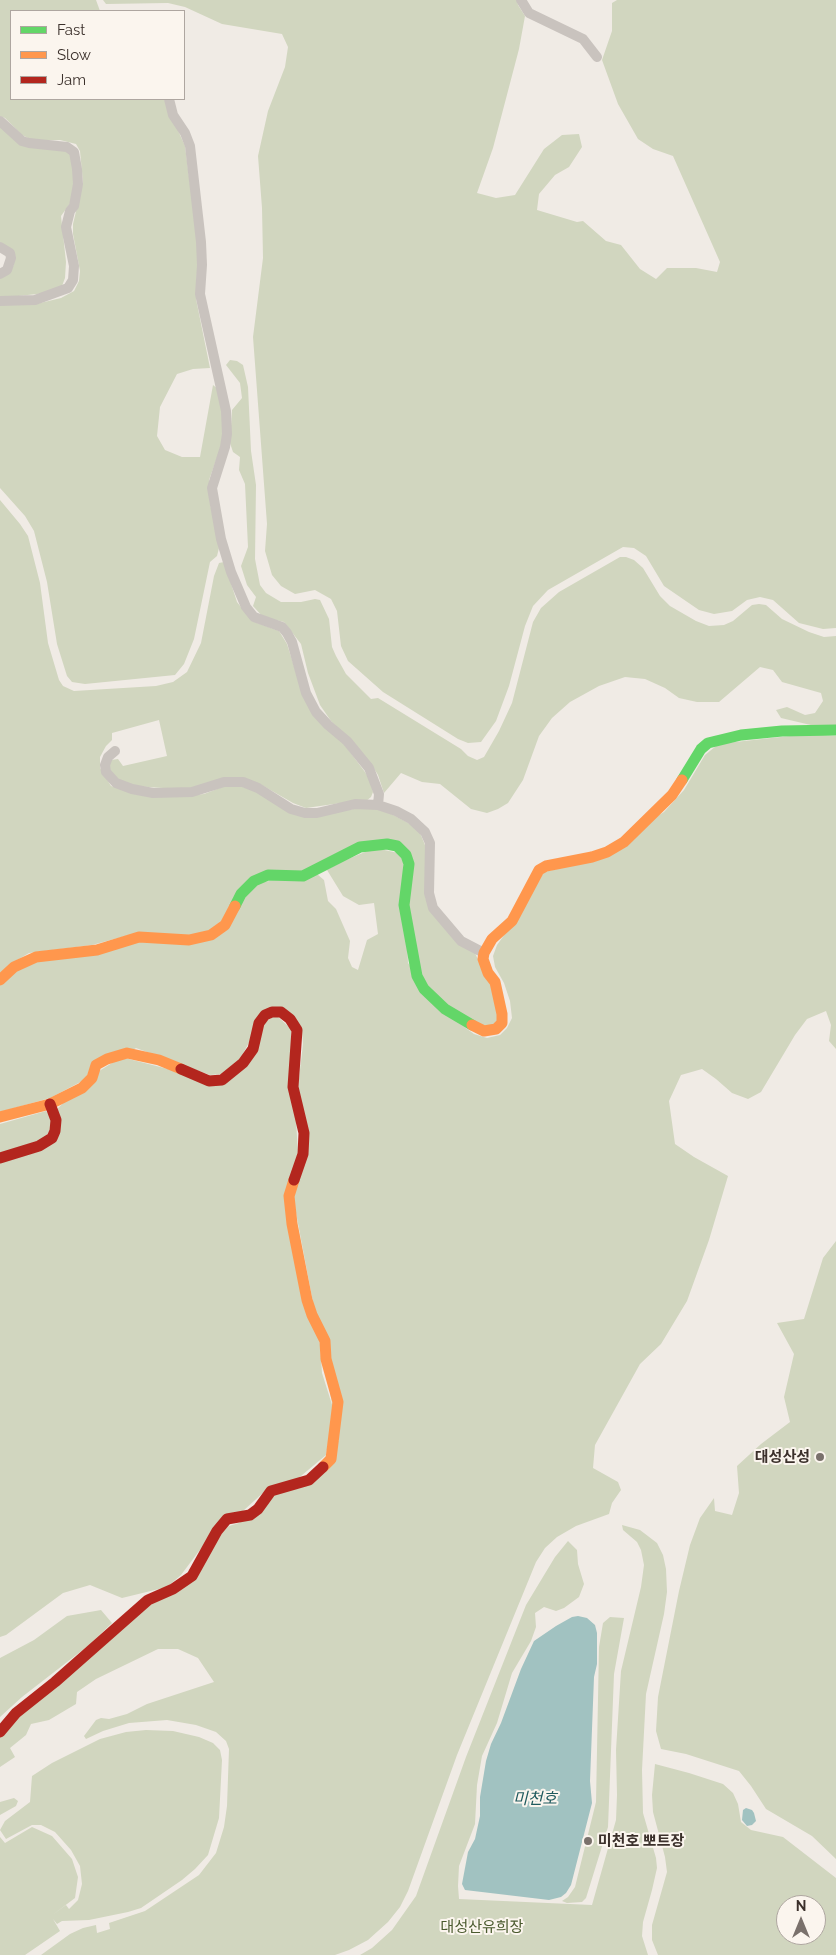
<!DOCTYPE html>
<html>
<head>
<meta charset="utf-8">
<style>
  body { margin:0 }
  #map { position:relative; width:836px; height:1955px; overflow:hidden; background:#f0ebe5; font-family:Raleway,sans-serif }
  canvas { display:block }
  .legend { position:absolute; left:10px; top:10px; width:175px; height:90px; box-sizing:border-box; background:#fbf5ee; border:1px solid #aea6a0; margin:0; padding:6px 9px; list-style:none; font-size:15px; color:#3b302b }
  .legend li { display:flex; align-items:center; gap:10px; height:25px }
  .legend b { width:25px; border:1px solid #aea6a0 }
  .north { position:absolute; left:776px; top:1895px; width:50px; height:50px; box-sizing:border-box; background:#fbf5ee; border:1px solid #aea6a0; border-radius:50%; rotate:0deg; font-size:14px; font-weight:700; line-height:20px; text-align:center; color:#3b302b }
  .north::after { content:''; display:block; margin:auto; width:18px; height:22px; background:#7a716c; clip-path:polygon(50% 0,100% 100%,50% 72%,0 100%) }
</style>
</head>
<body>
<div id="map">
<canvas width="836" height="1955"></canvas>
<ul class="legend">
<li><b style="height:6px;background:#63d668"></b>Fast</li>
<li><b style="height:6px;background:#ff974d"></b>Slow</li>
<li><b style="height:6px;background:#b3261e"></b>Jam</li>
</ul>
<div class="north">N</div>
</div>
<script>
const ctx = document.querySelector('canvas').getContext('2d');
ctx.lineJoin = 'round';
function fillPath(path, color) {
  ctx.fillStyle = color;
  ctx.fill(path, 'evenodd');
}
function shape(rows) {
  const path = new Path2D();
  for (const r of rows) {
    path.moveTo(r[0], r[1]);
    for (let i = 2; i < r.length; i += 2) path.lineTo(r[i], r[i + 1]);
  }
  return path;
}
function strokePath(path, color, width, dash) {
  ctx.strokeStyle = color;
  ctx.lineWidth = width;
  ctx.lineCap = dash ? 'butt' : 'round';
  ctx.setLineDash(dash || []);
  ctx.stroke(path);
}
function label(font, color, halo, rows, align = 'center') {
  ctx.font = font + ' Raleway,"Noto Sans KR",sans-serif';
  ctx.lineWidth = 4;
  ctx.setLineDash([]);
  ctx.textBaseline = 'middle';
  ctx.strokeStyle = halo;
  ctx.fillStyle = color;
  for (const [text, x, y, turn = 0] of rows) {
    ctx.save();
    ctx.translate(x, y);
    ctx.rotate((+turn || 0) * Math.PI / 180);
    ctx.textAlign = isNaN(turn) ? turn : align;
    if (halo) ctx.strokeText(text, 0, 0);
    ctx.fillText(text, 0, 0);
    ctx.restore();
  }
}
const green = shape([
  [0,0,96,0,100,11,11,11,11,99,164,99,185,146,198,245,196,299,210,368,193,369,177,374,160,407,157,436,165,450,182,457,200,457,213,385,218,389,223,413,224,438,209,480,210,503,219,548,217,556,210,562,194,639,184,664,175,675,85,684,72,682,67,676,57,644,47,582,34,531,25,516,0,488,0,305,36,304,61,298,74,291,79,281,80,271,73,234,73,224,83,182,80,151,76,144,60,140,34,141,22,135,5,118,0,116],
  [103,0,517,0,518,5,525,16,519,49,493,148,477,193,496,198,515,195,544,149,562,135,579,134,582,147,569,167,555,175,539,194,537,210,577,222,583,221,606,241,621,245,640,269,656,279,667,268,696,268,717,272,720,262,673,156,653,149,638,139,618,104,602,60,612,31,612,3,617,0,836,0,836,628,823,629,799,623,773,600,760,597,747,600,732,611,714,614,699,610,664,586,646,556,634,548,623,547,548,590,533,606,525,626,509,686,496,721,481,742,468,743,458,739,383,692,348,661,341,646,337,611,331,599,315,590,295,594,281,586,272,575,265,551,267,524,253,337,263,258,262,208,258,156,268,111,285,67,288,47,282,34,222,24,185,7,168,3,106,4],
  [0,125,22,145,68,151,72,158,74,185,71,202,61,216,66,262,65,278,62,286,46,293,0,298,0,276,14,265,0,242],
  [230,360,237,361,243,365,248,387,251,451,256,485,255,559,260,585,266,593,281,602,301,602,315,599,320,600,329,619,332,647,336,656,346,674,371,699,378,698,461,749,468,756,477,760,484,757,499,731,512,703,533,622,541,608,559,592,620,557,626,557,634,560,643,568,660,596,670,606,696,621,709,626,724,625,733,621,752,605,759,604,766,605,782,619,809,632,824,637,836,636,836,727,815,726,781,718,776,710,787,707,805,715,815,713,823,701,821,693,782,682,773,670,760,667,719,702,697,702,679,698,665,688,645,679,625,677,599,686,570,702,552,718,539,736,523,780,508,803,498,809,487,813,471,809,440,784,422,782,401,773,384,793,378,775,370,762,331,721,320,705,308,673,301,644,284,622,263,617,253,606,256,597,247,585,241,566,248,547,245,484,239,470,240,457,233,452,230,443,232,410,242,398,240,383,226,365],
  [0,500,20,524,28,536,40,583,48,643,59,680,63,686,74,691,156,686,173,682,187,672,201,643,214,576,219,563,224,562,237,602,252,621,279,631,287,644,302,691,311,710,323,726,344,744,365,772,371,782,373,792,371,797,365,802,348,802,306,808,293,803,260,784,244,778,226,778,190,789,177,789,134,786,118,780,112,774,108,767,111,760,118,759,123,766,167,756,159,720,112,733,112,740,106,746,100,757,100,768,111,786,138,795,186,796,204,794,225,786,240,786,255,791,274,803,310,818,353,809,382,809,412,825,420,833,425,845,427,857,425,887,426,900,443,925,460,943,475,953,485,975,495,990,499,1004,500,1015,497,1023,492,1026,483,1026,475,1023,453,1009,429,988,422,975,414,944,408,904,412,862,410,852,402,844,384,841,369,842,351,847,327,861,303,871,273,872,260,874,250,879,236,895,221,925,206,933,189,936,137,933,92,945,29,953,14,962,0,975],
  [808,734,836,736,836,1049,829,1041,831,1025,826,1011,807,1019,795,1035,761,1092,748,1099,732,1093,716,1079,702,1069,681,1075,669,1101,675,1144,694,1157,728,1176,709,1240,687,1301,661,1344,640,1364,595,1445,593,1468,618,1482,621,1490,612,1503,609,1514,576,1526,557,1537,545,1548,536,1562,457,1755,408,1891,400,1907,388,1922,368,1940,349,1950,335,1955,41,1955,70,1934,83,1928,96,1925,97,1933,110,1929,109,1923,145,1911,199,1875,216,1853,224,1827,227,1806,229,1749,226,1741,216,1732,196,1725,167,1720,129,1723,103,1731,86,1739,84,1736,96,1720,101,1718,109,1719,127,1714,147,1704,214,1682,198,1658,178,1649,158,1649,96,1679,77,1692,76,1704,49,1720,31,1724,26,1735,10,1748,15,1757,0,1767,0,1737,15,1718,146,1606,185,1586,220,1533,229,1526,239,1523,276,1493,300,1488,339,1440,293,1197,300,1175,298,1087,303,1044,302,1031,275,1007,253,1035,240,1059,221,1074,210,1075,136,1048,88,1078,50,1098,0,1112,0,984,25,964,130,942,210,939,256,883,317,874,324,880,328,901,336,909,350,941,348,958,352,967,358,970,367,940,378,934,374,903,359,905,343,896,327,870,343,861,375,848,403,854,408,963,448,1015,474,1034,487,1038,500,1035,507,1028,512,1018,510,1001,504,983,495,967,493,956,497,945,510,927,544,872,581,863,664,812,684,790,705,755,716,746,726,743],
  [276,1015,291,1029,298,1155,289,1179,320,1344,322,1373,334,1411,326,1455,295,1481,265,1491,199,1551,181,1575,167,1587,122,1598,90,1585,63,1593,6,1635,0,1637,0,1162,49,1145,57,1109,100,1068,121,1057,223,1083,265,1022],
  [46,1111,54,1122,45,1139,0,1153,0,1124],
  [836,1241,836,1859,812,1836,766,1809,751,1786,739,1771,686,1754,661,1749,656,1731,658,1697,679,1591,690,1545,700,1518,714,1498,715,1511,732,1515,739,1493,737,1466,761,1444,790,1422,784,1397,794,1354,777,1323,804,1319,823,1258],
  [622,1525,640,1530,657,1543,663,1555,666,1569,667,1592,664,1614,646,1694,642,1770,643,1813,656,1858,657,1868,652,1890,643,1922,642,1936,648,1955,360,1955,372,1948,392,1930,416,1896,466,1757,526,1605,555,1557,568,1541,577,1550,578,1564,584,1584,579,1597,564,1608,556,1611,544,1607,535,1613,536,1627,531,1641,512,1673,497,1723,482,1756,477,1785,475,1824,459,1866,458,1886,459,1899,592,1905,616,1820,617,1795,616,1750,621,1671,641,1587,644,1565,641,1550,637,1542,623,1530],
  [101,1610,112,1623,89,1645,22,1697,0,1717,0,1658,34,1640,67,1616],
  [610,1617,624,1618,614,1674,608,1827,586,1898,582,1902,567,1903,562,1901,568,1897,575,1887,596,1802,599,1647,603,1623],
  [146,1730,173,1731,199,1737,213,1743,220,1750,222,1760,219,1818,208,1855,195,1869,182,1880,141,1908,128,1912,89,1920,62,1921,57,1924,53,1919,60,1931,25,1955,0,1955,0,1837,5,1843,32,1827,52,1836,72,1859,78,1877,75,1898,51,1916,66,1905,69,1909,78,1900,82,1884,80,1866,71,1850,55,1832,41,1825,32,1825,6,1839,0,1830,5,1821,30,1802,32,1776,52,1763,100,1739,126,1732],
  [655,1764,689,1773,723,1784,733,1793,738,1804,741,1822,751,1830,783,1837,836,1878,836,1955,658,1955,652,1940,652,1925,667,1872,665,1857,653,1812,652,1795],
  [786,1905,816,1905,816,1935,786,1935],
  [14,1798,18,1801,16,1806,0,1815,0,1802]
]);
const water = shape([
  [578,1616,587,1618,595,1625,597,1633,597,1664,594,1677,590,1781,592,1803,571,1885,566,1893,561,1897,549,1900,465,1890,462,1884,468,1852,475,1839,480,1816,480,1797,486,1761,491,1744,501,1723,521,1669,534,1641,556,1626,572,1617],
  [746,1808,752,1810,754,1813,756,1821,752,1825,747,1826,742,1820,743,1810]
]);
const street = shape([
  [521,0,529,13,583,39,597,57],
  [169,99,173,115,185,133,190,146,201,242,202,265,200,294,226,411,227,434,225,447,212,488,221,539,231,572,246,607,254,617,282,627,287,633,292,642,306,693,316,712,328,725,347,741,369,768,379,794,378,805],
  [0,121,22,141,29,143,67,147,74,152,77,169,78,184,74,206,70,211,66,227,74,266,73,280,68,288,35,300,0,301],
  [0,247,10,253,11,258,7,270,0,274],
  [115,751,108,757,105,765,106,772,116,783,132,789,153,793,192,792,224,782,243,782,258,788,291,809,305,813,317,813,355,804,378,805,396,811,411,819,425,832,430,843,429,893,433,908,461,941,484,953]
]);
const fast = shape([
  [682,780,701,749,708,743,741,735,782,731,836,730],
  [235,906,241,894,254,881,268,875,303,876,360,847,387,844,397,846,406,855,409,864,404,905,417,976,424,989,445,1009,472,1025]
]);
const slow = shape([
  [0,980,14,967,36,957,97,950,139,937,189,940,211,935,225,925,235,906],
  [472,1025,484,1031,496,1029,502,1023,502,1014,495,982,488,973,483,959,484,953,492,939,512,921,539,870,546,866,592,857,607,852,624,842,672,795,682,780],
  [0,1117,50,1104,82,1088,92,1078,96,1065,107,1059,127,1053,159,1060,181,1069],
  [294,1180,289,1196,292,1224,307,1300,312,1315,325,1341,326,1359,338,1402,331,1459,323,1467]
]);
const jam = shape([
  [181,1069,209,1081,222,1080,243,1063,253,1049,259,1023,265,1015,272,1012,281,1012,290,1019,297,1030,293,1087,304,1133,303,1154,294,1180],
  [0,1158,39,1146,52,1138,55,1131,56,1120,50,1104],
  [0,1732,16,1713,55,1682,148,1600,173,1589,192,1576,217,1531,227,1519,250,1515,258,1509,271,1491,309,1480,323,1467]
]);
const markers = [
  [820,1457,5,"#7a716c"],
  [588,1841,5,"#7a716c"]
];
const poiNames = [
  ["대성산성",810,1457],
  ["미천호 뽀트장",598,1841,"left"]
];
const parkNames = [
  ["대성산유희장",482,1927]
];
const waterNames = [
  ["미천호",535,1799]
];
fillPath(green, '#d1d6bf');
fillPath(water, '#a1c2c1');
strokePath(street, '#c9c3be', 10);
strokePath(fast, '#63d668', 11);
strokePath(slow, '#ff974d', 11);
strokePath(jam, '#b3261e', 11);
for (const [x, y, r, color] of markers) {
  const dot = new Path2D();
  dot.arc(x, y, r, 0, 2 * Math.PI);
  ctx.fillStyle = color;
  ctx.fill(dot);
  strokePath(dot, '#fbf5ee', 2);
}
label('bold 15px', '#3b302b', '#fbf5ee', poiNames, 'right');
label('15px', '#4a5a2e', '#fbf5ee', parkNames);
label('italic 16px', '#1f5a5e', '#fbf5ee', waterNames);
</script>
</body>
</html>
